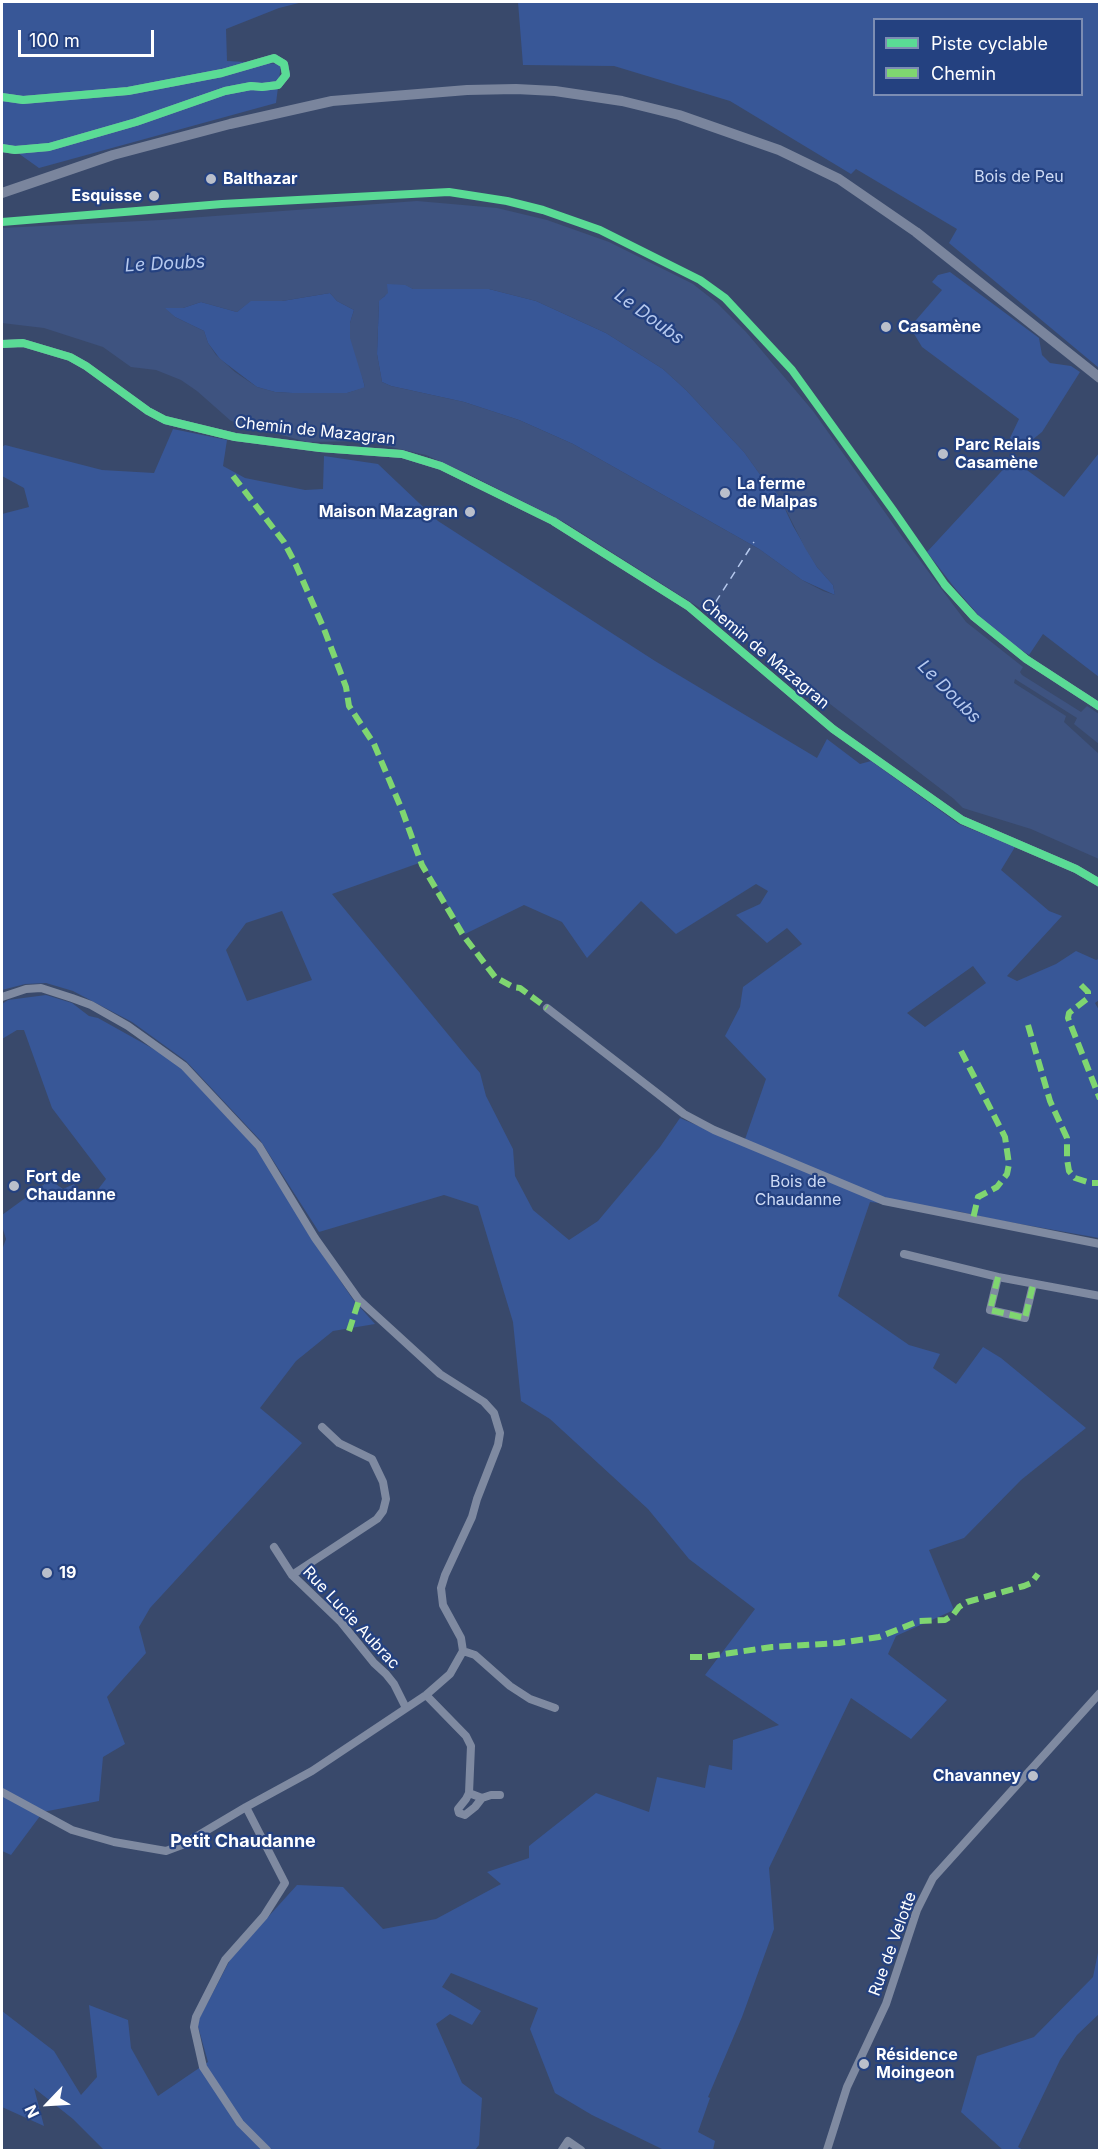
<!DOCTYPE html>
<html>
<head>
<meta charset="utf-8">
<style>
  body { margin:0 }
  #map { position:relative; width:1101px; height:2152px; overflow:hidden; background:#39496b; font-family:Inter,sans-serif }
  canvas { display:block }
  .frame { position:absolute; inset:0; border:3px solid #fff; pointer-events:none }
  .legend { position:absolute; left:873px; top:18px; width:210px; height:78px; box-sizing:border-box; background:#244180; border:2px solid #7c8db3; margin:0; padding:8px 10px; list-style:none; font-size:18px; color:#fff }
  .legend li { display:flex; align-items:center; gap:12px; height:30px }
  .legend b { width:30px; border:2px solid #7c8db3 }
  .north { position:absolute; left:18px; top:2074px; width:60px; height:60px; -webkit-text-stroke:4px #244180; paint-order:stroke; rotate:245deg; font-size:16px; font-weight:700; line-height:24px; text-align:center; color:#fff }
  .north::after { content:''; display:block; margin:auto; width:21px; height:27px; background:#fff; clip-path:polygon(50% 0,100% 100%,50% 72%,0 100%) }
  .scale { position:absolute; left:18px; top:30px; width:136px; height:27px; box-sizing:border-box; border:3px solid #fff; border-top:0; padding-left:8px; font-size:18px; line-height:21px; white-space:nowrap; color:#fff; -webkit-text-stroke:4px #244180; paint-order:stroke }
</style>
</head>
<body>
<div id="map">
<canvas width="1101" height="2152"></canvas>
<div class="frame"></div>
<ul class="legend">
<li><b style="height:8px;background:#5adb95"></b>Piste cyclable</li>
<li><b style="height:8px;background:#7fd670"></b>Chemin</li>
</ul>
<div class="north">N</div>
<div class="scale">100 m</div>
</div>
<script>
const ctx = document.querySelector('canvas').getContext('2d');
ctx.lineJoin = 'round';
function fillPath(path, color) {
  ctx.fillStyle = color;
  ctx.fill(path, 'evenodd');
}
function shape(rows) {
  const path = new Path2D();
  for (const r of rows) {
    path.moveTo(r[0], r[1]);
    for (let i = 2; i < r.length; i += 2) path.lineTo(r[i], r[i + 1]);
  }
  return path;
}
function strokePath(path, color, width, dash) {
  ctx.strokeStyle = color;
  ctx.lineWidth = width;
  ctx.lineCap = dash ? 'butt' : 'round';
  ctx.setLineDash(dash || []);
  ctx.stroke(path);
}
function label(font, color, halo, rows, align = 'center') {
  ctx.font = font + ' Inter,sans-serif';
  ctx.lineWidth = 4.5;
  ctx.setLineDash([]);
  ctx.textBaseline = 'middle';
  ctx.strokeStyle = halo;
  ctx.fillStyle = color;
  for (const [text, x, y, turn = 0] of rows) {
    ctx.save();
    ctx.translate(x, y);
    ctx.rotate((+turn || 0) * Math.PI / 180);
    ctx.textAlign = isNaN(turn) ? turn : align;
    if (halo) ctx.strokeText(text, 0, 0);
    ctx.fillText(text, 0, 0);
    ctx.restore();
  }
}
const green = shape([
  [2,2,303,2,279,8,226,29,227,61,281,64,276,103,39,168,18,153,2,148],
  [518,2,1099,2,1099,368,949,243,957,229,856,169,851,174,730,101,614,66,523,65],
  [874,20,1082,20,1082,94,874,94],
  [950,272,1039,338,1042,355,1050,363,1071,366,1080,372,1042,432,1022,448,1010,438,1019,419,922,347,910,327,942,290,932,282,938,275],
  [387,284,405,284,413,289,489,289,536,301,606,333,663,369,686,390,744,452,759,473,778,494,793,526,817,567,833,585,835,595,802,580,759,549,573,444,519,420,464,402,391,386,382,382,377,354,379,300,385,296],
  [330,293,337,301,354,310,350,323,365,388,347,393,292,393,275,392,257,387,220,359,208,343,204,331,175,317,164,308,183,308,201,302,237,312,250,301,282,301],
  [173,429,227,440,223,466,245,478,305,490,323,489,324,456,378,464,438,521,655,661,817,758,827,739,860,764,871,761,959,824,1015,847,1001,870,1049,911,1062,916,1007,976,1017,981,1056,964,1076,951,1096,960,1099,959,1099,1000,1095,1003,1100,1012,1099,1238,992,1219,957,1211,870,1202,838,1296,909,1345,940,1354,933,1368,956,1384,983,1347,1001,1358,1086,1428,1021,1480,964,1538,929,1550,954,1610,896,1636,888,1654,947,1700,911,1739,851,1698,769,1868,774,1929,742,2017,708,2097,710,2098,698,2132,715,2141,713,2150,664,2150,592,2115,555,2093,530,2029,538,2008,451,1973,442,1987,481,2011,472,2025,450,2014,436,2024,462,2083,482,2098,479,2145,475,2150,104,2150,73,2119,34,2088,44,2126,2,2107,2,2011,54,2051,81,2095,97,2077,89,2005,128,2020,131,2048,158,2096,208,2062,197,2023,231,1958,297,1885,343,1887,383,1929,436,1919,501,1884,487,1872,529,1858,529,1846,596,1793,649,1812,657,1777,705,1788,709,1765,732,1770,733,1740,779,1725,705,1675,755,1609,689,1559,648,1509,550,1419,521,1401,513,1322,478,1206,444,1195,319,1232,260,1140,186,1061,132,1022,73,991,46,983,25,984,2,990,2,514,29,507,24,488,2,476,2,447,5,445,102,470,154,473],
  [422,862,465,934,524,905,562,922,587,958,641,901,676,934,756,884,768,891,760,904,736,915,767,943,787,928,802,944,743,987,740,1007,725,1036,766,1079,743,1145,680,1118,660,1147,598,1221,569,1240,533,1210,515,1176,513,1149,486,1096,480,1073,332,894],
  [282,911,312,980,247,1001,226,950,246,923],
  [973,966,986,983,925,1027,907,1013],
  [1099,453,1099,677,1043,634,1029,655,1015,646,981,618,954,587,927,552,1011,461,1020,465,1064,497],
  [46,995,72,1003,89,1016,98,1018,184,1066,259,1146,310,1236,352,1298,375,1324,333,1331,296,1361,260,1408,302,1443,150,1608,139,1627,146,1653,107,1697,125,1744,103,1757,99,1801,43,1812,11,1855,2,1851,2,1250,6,1239,2,1226,2,1215,50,1180,63,1189,74,1184,85,1198,96,1192,106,1179,52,1108,24,1030,17,1030,2,1039,2,1004,8,1000],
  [1099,1948,1099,2014,1077,2035,1060,2060,1018,2147,1023,2150,1003,2150,961,2112,977,2056,1034,2037,1093,1977]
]);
const water = shape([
  [417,201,497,208,547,220,609,242,693,284,717,303,746,332,813,411,901,535,966,622,1023,667,1020,672,1022,675,1081,712,1087,706,1099,714,1099,744,1074,724,1077,718,1015,679,1014,683,1066,716,1064,722,1099,754,1099,859,1031,829,963,808,954,799,727,625,564,522,474,477,426,455,404,450,366,441,307,442,231,421,197,391,181,380,156,370,131,367,103,347,44,328,2,323,2,228,161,220],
  [387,284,405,285,413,289,489,289,536,301,606,333,663,369,686,390,744,452,759,473,778,494,805,548,817,567,833,585,835,595,823,591,802,580,759,549,573,444,519,420,464,402,391,386,382,382,377,354,379,301,388,293],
  [330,293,337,301,354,310,350,323,350,338,365,387,347,393,292,393,275,392,257,387,235,372,216,355,208,343,204,331,175,317,165,308,183,308,201,302,237,312,251,301,282,301]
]);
const ferry = shape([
  [708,614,754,542]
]);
const street = shape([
  [2,97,23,100,128,91,222,73,274,58,284,64,286,75,278,85,262,87,251,86,225,91,136,122,49,147,15,150,2,148],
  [2,344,23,343,70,357,86,366,148,411,165,420,235,437,320,448,402,454,441,466,553,521,688,606,833,729,962,820,1076,869,1100,883],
  [945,585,974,617,1026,659,1100,707],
  [2,997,26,989,41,988,72,998,91,1005,128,1026,184,1066,259,1146,315,1238,359,1300,440,1374,484,1402,494,1413,500,1433,498,1445,477,1499,472,1517,445,1575,441,1588,443,1605,461,1638,463,1651,450,1674,426,1695,312,1771,246,1807,182,1845,166,1851,114,1842,72,1830,2,1792],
  [547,1008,684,1114,714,1130,884,1201,1100,1244],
  [904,1254,998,1277,1100,1296],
  [998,1277,990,1310,1025,1318,1033,1285],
  [274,1547,292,1575,340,1621,374,1663,386,1674,394,1684,406,1708],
  [292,1575,377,1519,383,1511,386,1499,383,1482,372,1459,339,1443,322,1427],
  [463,1651,475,1655,510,1686,530,1699,555,1708],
  [426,1695,466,1736,471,1746,469,1793,466,1799,458,1809,459,1813,465,1815,475,1807,482,1798],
  [469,1793,482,1798,491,1795,500,1795],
  [246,1807,285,1883,264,1916,225,1960,196,2017,194,2027,203,2067,240,2123,267,2150],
  [562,2150,568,2141,581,2150],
  [827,2150,847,2087,886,2004,917,1910,933,1878,1100,1693]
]);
const secondary = shape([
  [2,193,113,155,230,124,332,101,467,90,516,89,555,91,622,101,679,115,779,150,839,179,916,232,1100,378]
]);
const quiet = shape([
  [233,476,284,542,296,565,324,629,346,687,349,706,374,744,402,810,422,865,452,916,463,935,495,977,513,987,520,988,547,1008],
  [1081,985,1088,992,1088,998,1069,1013,1068,1018,1100,1099],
  [1028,1025,1050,1101,1067,1138,1067,1159,1069,1171,1075,1178,1091,1183,1100,1183],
  [961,1051,1005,1137,1009,1164,1007,1174,997,1187,978,1197,973,1219],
  [998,1277,990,1310,1025,1318,1033,1285],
  [349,1331,359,1300],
  [690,1657,703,1657,772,1647,839,1643,879,1637,919,1621,945,1620,953,1615,959,1607,967,1602,1024,1586,1031,1583,1038,1574]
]);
const cycleway = shape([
  [2,97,23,100,128,91,222,73,274,58,284,64,286,75,278,85,262,87,251,86,225,91,136,122,49,147,15,150,2,148],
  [2,222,222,204,449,192,507,201,543,210,600,230,700,280,725,298,792,370,893,510,945,585,974,617,1026,659,1100,707],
  [2,344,23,343,70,357,86,366,148,411,165,420,235,437,320,448,402,454,441,466,553,521,688,606,833,729,962,820,1076,869,1100,883]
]);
const markers = [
  [211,179,6,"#babfcb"],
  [154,196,6,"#babfcb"],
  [886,327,6,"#babfcb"],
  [943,454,6,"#babfcb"],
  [725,493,6,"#babfcb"],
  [470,512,6,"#babfcb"],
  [14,1186,6,"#babfcb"],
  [47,1573,6,"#babfcb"],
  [1033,1776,6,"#babfcb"],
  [864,2064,6,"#babfcb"]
];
const parkNames = [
  ["Bois de Peu",1019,177],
  ["Bois de",798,1182],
  ["Chaudanne",798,1200]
];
const poiNames = [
  ["Balthazar",223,179],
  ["Esquisse",142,196,"right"],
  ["Casamène",898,327],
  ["Parc Relais",955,445],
  ["Casamène",955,463],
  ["La ferme",737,484],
  ["de Malpas",737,502],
  ["Maison Mazagran",458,512,"right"],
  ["Fort de",26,1177],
  ["Chaudanne",26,1195],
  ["19",59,1573],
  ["Chavanney",1021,1776,"right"],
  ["Résidence",876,2055],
  ["Moingeon",876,2073]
];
const streetNames = [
  ["Chemin de Mazagran",315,431,6],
  ["Chemin de Mazagran",765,654,40],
  ["Rue Lucie Aubrac",351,1618,47],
  ["Rue de Velotte",893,1944,-70]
];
const waterNames = [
  ["Le Doubs",165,264,-3],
  ["Le Doubs",649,317,36],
  ["Le Doubs",949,692,45]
];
const neighbourhoodNames = [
  ["Petit Chaudanne",243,1842]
];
fillPath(green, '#385797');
fillPath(water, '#3e5380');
strokePath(ferry, '#b6c9ee', 1.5, [8, 6]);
strokePath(street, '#7f8aa1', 8);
strokePath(secondary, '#7a859d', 10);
strokePath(quiet, '#7fd670', 6, [12, 6]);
strokePath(cycleway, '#5adb95', 8);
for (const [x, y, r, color] of markers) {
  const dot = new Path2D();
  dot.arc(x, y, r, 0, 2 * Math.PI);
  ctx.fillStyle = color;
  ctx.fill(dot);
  strokePath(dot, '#244180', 2);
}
label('16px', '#cedbf5', '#244180', parkNames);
label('bold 16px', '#fff', '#244180', poiNames, 'left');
label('16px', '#fff', '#244180', streetNames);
label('italic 18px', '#b6c9ee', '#244180', waterNames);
label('bold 18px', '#fff', '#244180', neighbourhoodNames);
</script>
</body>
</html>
